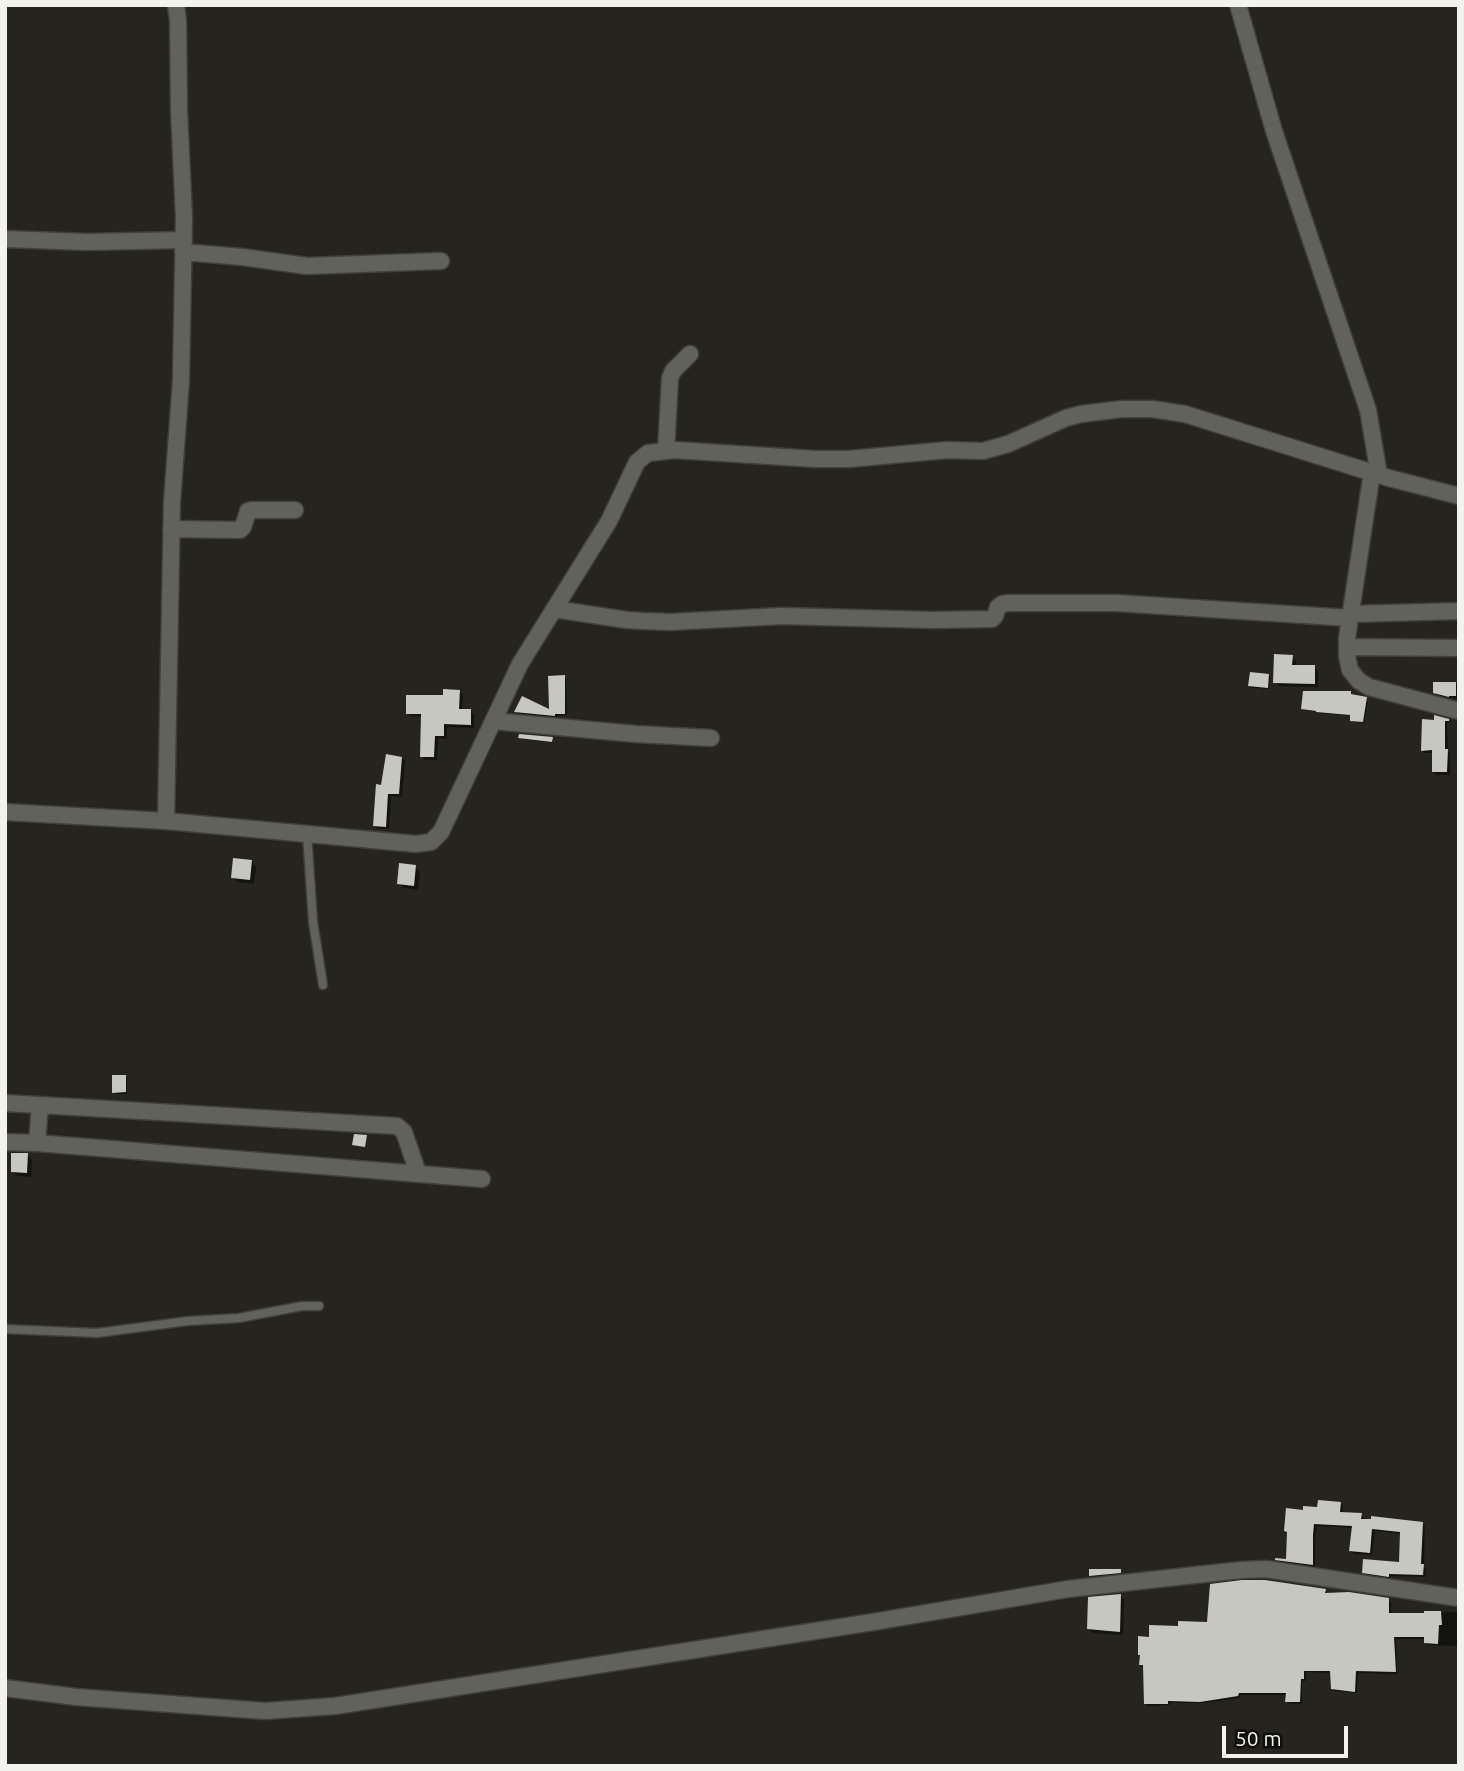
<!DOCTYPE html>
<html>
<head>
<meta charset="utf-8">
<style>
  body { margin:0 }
  #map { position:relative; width:1464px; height:1771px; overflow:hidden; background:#25251e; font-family:Ubuntu,sans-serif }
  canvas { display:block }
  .frame { position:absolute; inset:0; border:7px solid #f2f3ee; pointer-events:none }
  .scale { position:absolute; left:1222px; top:1726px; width:126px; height:32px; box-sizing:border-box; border:4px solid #f2f3ee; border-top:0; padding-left:9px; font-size:21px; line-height:24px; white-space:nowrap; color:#f2f3ee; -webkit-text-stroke:5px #0e0e0b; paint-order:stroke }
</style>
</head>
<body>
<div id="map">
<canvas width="1464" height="1771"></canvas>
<div class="frame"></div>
<div class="scale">50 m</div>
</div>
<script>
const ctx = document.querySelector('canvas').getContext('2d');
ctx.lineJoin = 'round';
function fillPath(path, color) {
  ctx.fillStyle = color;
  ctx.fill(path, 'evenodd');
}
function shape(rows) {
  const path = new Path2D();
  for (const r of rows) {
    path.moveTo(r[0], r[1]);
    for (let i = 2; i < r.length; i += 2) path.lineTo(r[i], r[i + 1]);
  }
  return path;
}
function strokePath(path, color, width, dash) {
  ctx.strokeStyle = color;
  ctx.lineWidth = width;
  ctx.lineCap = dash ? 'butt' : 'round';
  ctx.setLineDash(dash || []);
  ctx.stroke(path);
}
const shadow = shape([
  [1292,657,1296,661,1296,667,1314,667,1318,671,1318,687,1279,686,1275,682],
  [1269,675,1270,677,1269,689,1252,688,1250,686],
  [564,677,566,679,567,715,557,716,557,717,518,714,516,712,551,712],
  [1435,684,1459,684,1459,700,1438,695,1435,693],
  [460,692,463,695,462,711,471,711,474,715,474,728,447,727,447,739,438,738,437,760,425,760,422,756,423,717,411,716,407,713],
  [1350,693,1368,701,1364,723,1354,722,1352,720,1352,716,1319,713,1318,712,1305,710,1303,708],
  [1435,721,1448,721,1450,723,1447,723,1448,751,1450,754,1450,775,1436,775,1433,772,1433,753,1425,753,1422,750],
  [520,737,552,739,553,743,522,739],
  [402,758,405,761,402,797,391,796,389,829,378,829,375,826,383,787],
  [252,862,256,867,254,884,237,882,233,877],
  [415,867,420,872,418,890,404,888,399,883],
  [125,1076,127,1078,127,1094,116,1094,114,1092],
  [27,1155,32,1160,31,1177,17,1176,12,1171],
  [1341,1503,1343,1506,1343,1514,1361,1515,1364,1518,1364,1520,1422,1523,1425,1526,1424,1566,1426,1569,1425,1577,1391,1576,1391,1579,1367,1575,1364,1572,1401,1564,1402,1534,1375,1531,1372,1555,1354,1554,1351,1551,1354,1528,1317,1526,1315,1539,1315,1567,1280,1562,1278,1560,1288,1561,1288,1534,1285,1531,1305,1512],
  [1120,1570,1122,1574,1093,1577,1091,1575],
  [1325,1590,1327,1594,1388,1600,1391,1602,1391,1615,1426,1615,1426,1613,1459,1612,1459,1646,1428,1645,1425,1643,1425,1639,1396,1639,1397,1674,1358,1673,1357,1693,1335,1691,1333,1689,1332,1673,1306,1672,1306,1681,1302,1681,1302,1704,1290,1704,1287,1701,1287,1695,1240,1695,1240,1698,1203,1703,1169,1703,1170,1705,1148,1706,1146,1704,1145,1668,1141,1665,1151,1638,1179,1628,1209,1624],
  [1121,1596,1124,1599,1123,1635,1093,1633,1089,1629]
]);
const building = shape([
  [1274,654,1293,655,1292,665,1315,665,1315,684,1273,683],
  [1250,672,1269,674,1268,688,1248,686],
  [565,675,565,714,555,714,555,716,514,712,522,696,549,709,548,676],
  [1433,682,1456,682,1456,696,1449,696,1449,697,1433,693],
  [443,689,460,690,459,709,471,709,471,725,444,724,444,736,435,736,434,757,420,757,421,714,406,714,406,695,443,695],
  [1303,691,1351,691,1351,694,1367,697,1363,722,1350,721,1350,715,1316,712,1316,711,1301,709],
  [1434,715,1449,719,1449,721,1445,721,1445,749,1448,749,1447,772,1432,772,1432,750,1421,751,1422,719,1434,720],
  [519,734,553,737,552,742,518,738],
  [386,754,402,757,399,794,388,794,386,827,373,826,376,784,381,785],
  [233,858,252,860,250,880,231,878],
  [399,863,416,865,414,886,397,884],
  [112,1075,126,1075,126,1092,112,1093],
  [354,1134,367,1135,365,1147,352,1145],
  [11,1153,28,1153,27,1173,11,1172],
  [1318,1500,1341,1502,1340,1512,1362,1513,1361,1519,1371,1519,1371,1516,1423,1522,1421,1564,1424,1564,1423,1575,1389,1574,1389,1577,1362,1573,1363,1559,1399,1562,1400,1532,1372,1529,1370,1553,1349,1551,1352,1526,1314,1524,1313,1535,1313,1565,1275,1560,1275,1558,1286,1559,1287,1532,1284,1531,1286,1508,1303,1510,1303,1506,1317,1507],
  [1089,1569,1121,1569,1121,1573,1089,1576],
  [1242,1580,1265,1580,1326,1589,1325,1593,1349,1592,1389,1598,1389,1613,1424,1613,1424,1611,1441,1611,1442,1625,1439,1625,1438,1644,1424,1643,1424,1637,1394,1637,1396,1672,1356,1671,1355,1692,1331,1689,1330,1671,1304,1671,1304,1679,1301,1679,1300,1702,1285,1702,1286,1693,1239,1693,1238,1696,1200,1702,1168,1701,1168,1704,1144,1704,1143,1665,1139,1665,1140,1655,1138,1655,1138,1636,1149,1637,1149,1625,1178,1626,1178,1621,1207,1622,1210,1584],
  [1121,1594,1120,1632,1087,1629,1088,1597]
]);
const lane = shape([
  [307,834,313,922,323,985],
  [5,1329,97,1333,188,1321,239,1318,302,1306,319,1306]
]);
const street = shape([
  [1238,5,1274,131,1368,410,1379,475],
  [5,239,87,242,184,240],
  [183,252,242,257,307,266,441,261],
  [666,451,670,378,673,371,690,354],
  [1372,472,1347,638,1347,656,1350,670,1359,681,1369,687,1459,711],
  [171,529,240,530,243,527,248,511,251,510,295,510],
  [554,609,627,620,643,621,670,622,782,616,933,620,992,619,995,616,998,607,1002,604,1008,603,1116,603,1350,618],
  [1351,614,1459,611],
  [1347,647,1459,648],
  [493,721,636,734,711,738],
  [5,812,166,821,416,844,431,842,441,832,520,664,609,521,637,462,648,453,675,450,815,459,849,459,948,450,983,451,1008,444,1066,418,1081,414,1122,409,1152,409,1185,414,1389,478,1459,496],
  [166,821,172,502,181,380,184,218,179,110,178,20,176,5],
  [5,1103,397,1126,404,1132,418,1173],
  [5,1142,37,1143,482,1179],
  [37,1143,40,1106],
  [5,1688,76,1697,265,1711,335,1706,873,1622,1068,1589,1241,1570,1266,1569,1459,1598]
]);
fillPath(shadow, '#0007');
fillPath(building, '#c6c7be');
strokePath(lane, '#40403b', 11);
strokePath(street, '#40403b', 19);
strokePath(lane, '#61625a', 8);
strokePath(street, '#61625a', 16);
</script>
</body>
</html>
